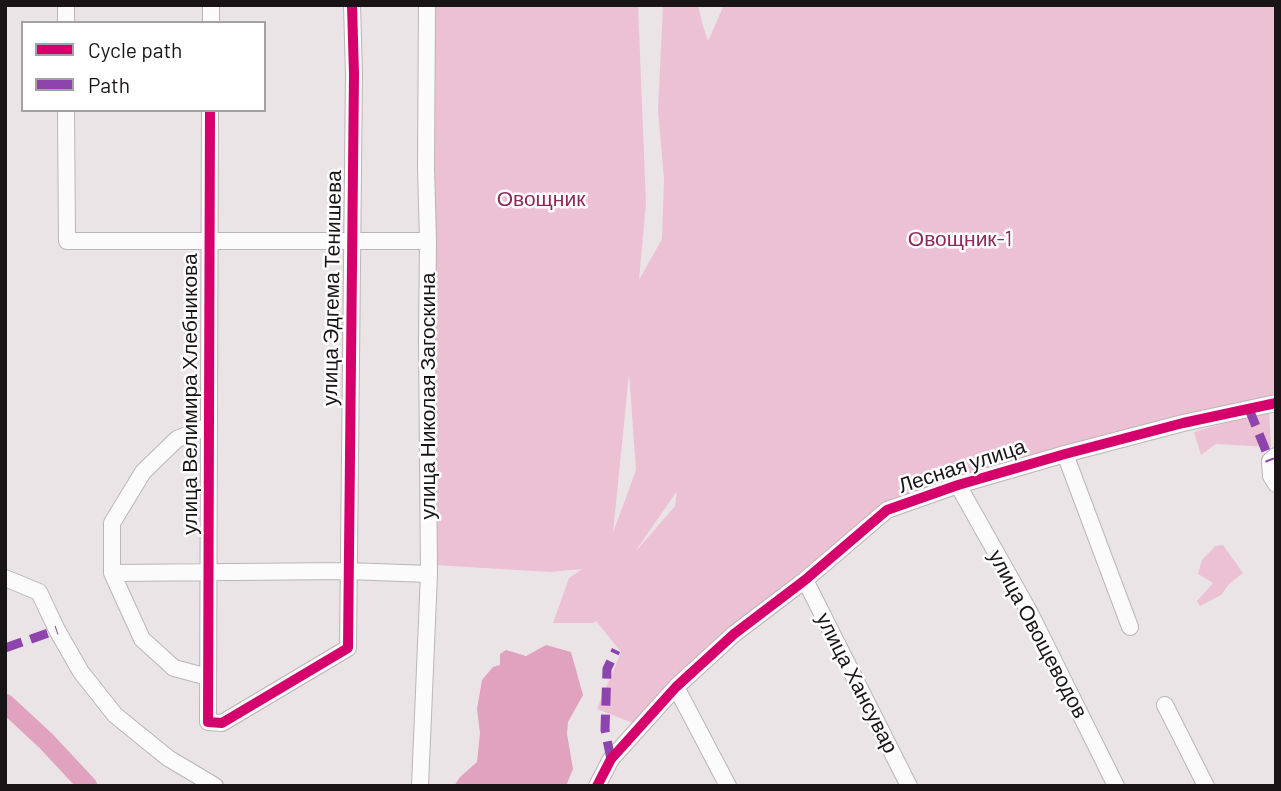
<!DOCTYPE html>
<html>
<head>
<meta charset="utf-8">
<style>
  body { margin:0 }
  #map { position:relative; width:1281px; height:791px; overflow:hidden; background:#eae4e7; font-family:Barlow,sans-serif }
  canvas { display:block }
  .frame { position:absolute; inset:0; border:7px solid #191517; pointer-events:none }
  .legend { position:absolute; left:21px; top:21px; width:245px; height:91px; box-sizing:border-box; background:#fff; border:2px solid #a3a1a2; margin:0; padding:9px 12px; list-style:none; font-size:21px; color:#191517 }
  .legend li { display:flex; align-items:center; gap:14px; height:35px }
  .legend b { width:35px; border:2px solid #a3a1a2 }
</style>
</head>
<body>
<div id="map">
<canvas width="1281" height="791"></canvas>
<div class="frame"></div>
<ul class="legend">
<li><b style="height:9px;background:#d6006c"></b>Cycle path</li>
<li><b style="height:9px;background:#8e44ad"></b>Path</li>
</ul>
</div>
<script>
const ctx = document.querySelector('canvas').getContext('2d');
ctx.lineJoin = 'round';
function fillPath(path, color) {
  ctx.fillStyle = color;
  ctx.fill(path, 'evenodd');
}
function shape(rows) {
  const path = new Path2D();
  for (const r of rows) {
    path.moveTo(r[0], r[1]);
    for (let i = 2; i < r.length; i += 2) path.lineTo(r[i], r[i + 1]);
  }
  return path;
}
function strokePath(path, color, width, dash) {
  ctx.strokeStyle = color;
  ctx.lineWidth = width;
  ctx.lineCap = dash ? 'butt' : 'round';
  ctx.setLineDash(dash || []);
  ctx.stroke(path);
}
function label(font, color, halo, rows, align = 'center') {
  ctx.font = font + ' Barlow,sans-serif';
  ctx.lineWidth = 5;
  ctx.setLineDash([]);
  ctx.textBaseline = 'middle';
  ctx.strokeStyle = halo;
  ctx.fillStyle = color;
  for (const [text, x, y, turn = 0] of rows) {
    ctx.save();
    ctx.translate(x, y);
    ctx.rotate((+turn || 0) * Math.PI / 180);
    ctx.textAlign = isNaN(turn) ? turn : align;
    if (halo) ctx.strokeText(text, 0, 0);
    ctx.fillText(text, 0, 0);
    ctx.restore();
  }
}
const green = shape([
  [433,5,638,5,646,203,639,280,662,239,664,179,658,110,663,5,698,5,703,26,708,41,724,5,1276,5,1276,395,886,501,681,671,633,723,597,709,621,652,596,621,593,623,553,623,569,578,582,569,550,572,435,565],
  [629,373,636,470,613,533,629,374],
  [677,491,675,506,637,550,637,549],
  [1269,410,1271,447,1216,444,1201,455,1194,432],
  [1223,545,1243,573,1229,584,1221,595,1200,606,1197,601,1213,583,1198,574,1202,560,1215,546]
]);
const water = shape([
  [546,645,571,652,583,695,568,722,567,734,573,769,566,786,454,786,460,777,477,762,480,733,477,709,482,680,493,667,500,665,500,654,506,650,526,656]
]);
const river = shape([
  [5,703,46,741,88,786]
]);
const minor = shape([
  [66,5,66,23],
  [211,23,211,5],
  [66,110,67,241,428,241],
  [210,110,208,722,222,723,348,648,354,74,352,5],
  [1065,454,1130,627],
  [1276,456,1270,461,1271,476,1276,484],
  [958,485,1030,613,1116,786],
  [112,573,348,571,429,574],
  [5,578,39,592,57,630,81,672,115,715,168,758,215,786],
  [805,580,909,786],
  [208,677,174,668,142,639,112,573,112,523,143,472,177,439,209,426],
  [676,687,728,786],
  [1165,705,1206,786],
  [420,786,429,574,427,342,428,241,426,167,427,5],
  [597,786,611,759,676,687,734,634,805,580,887,510,958,485,1065,454,1183,423,1276,403]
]);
const quiet = shape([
  [1249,409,1270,461],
  [5,648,57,630],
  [611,759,605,730,607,669,616,650]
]);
const cycleway = shape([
  [210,110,208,722,222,723,348,648,354,74,352,5],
  [597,786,611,759,676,687,734,634,805,580,887,510,958,485,1065,454,1183,423,1276,403]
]);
const parkNames = [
  ["Овощник",541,199],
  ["Овощник-1",960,239]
];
const streetNames = [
  ["улица Эдгема Тенишева",332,288,-89],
  ["улица Велимира Хлебникова",190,394,-90],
  ["улица Николая Загоскина",428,396,-90],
  ["Лесная улица",962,466,-18],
  ["улица Овощеводов",1038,634,62],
  ["улица Хансувар",857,683,63]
];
fillPath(green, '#edc1d4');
fillPath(water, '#e0a2be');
strokePath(river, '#e0a2be', 19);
strokePath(minor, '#bab5b7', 18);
strokePath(minor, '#fcfbfb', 16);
strokePath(quiet, '#8e44ad', 9, [18, 9]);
strokePath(cycleway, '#d6006c', 10);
label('21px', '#8d295d', '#fff', parkNames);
label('21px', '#191517', '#fff', streetNames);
</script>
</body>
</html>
